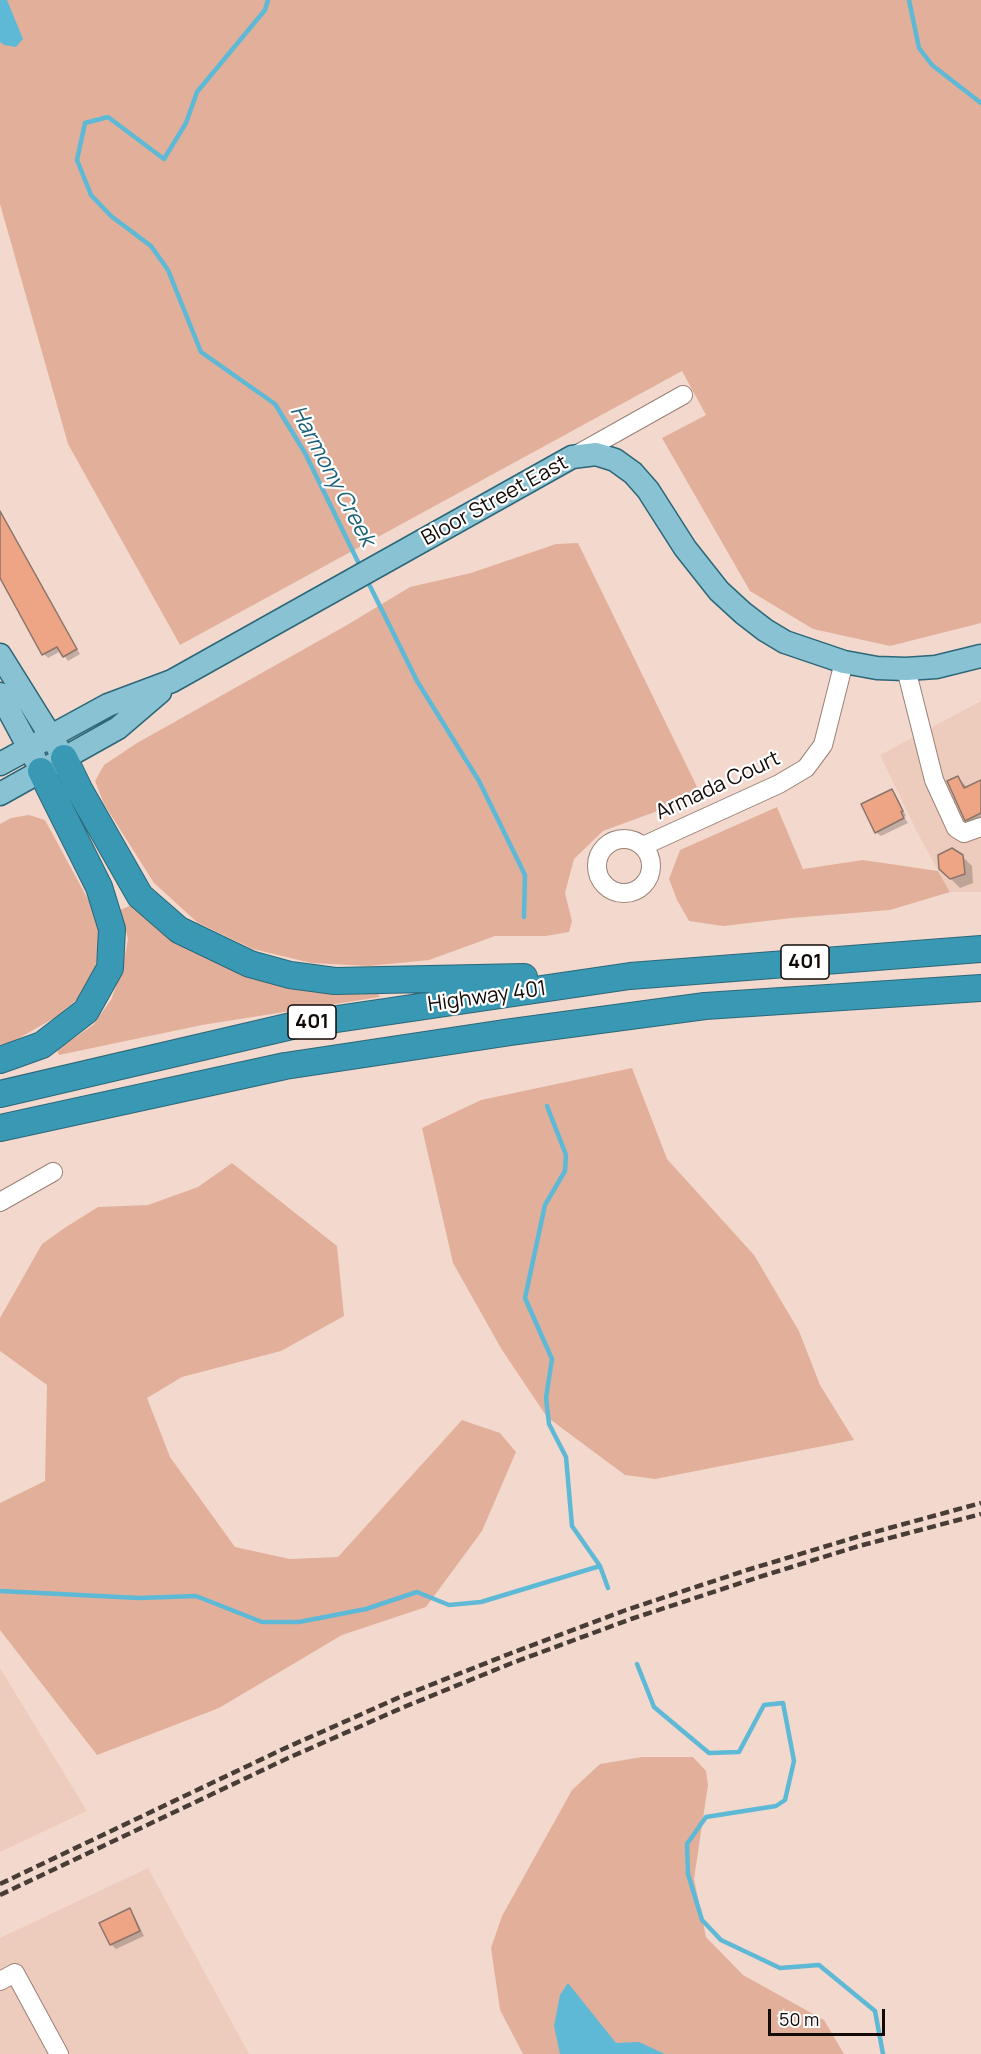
<!DOCTYPE html>
<html>
<head>
<meta charset="utf-8">
<style>
  body { margin:0 }
  #map { position:relative; width:981px; height:2054px; overflow:hidden; background:#f3d9cd; font-family:Manrope,sans-serif }
  canvas { display:block }
  .scale { position:absolute; left:768px; top:2009px; width:117px; height:27px; box-sizing:border-box; border:3px solid #120a07; border-top:0; padding-left:8px; font-size:18px; line-height:21px; white-space:nowrap; color:#120a07; -webkit-text-stroke:4px #fff; paint-order:stroke }
</style>
</head>
<body>
<div id="map">
<canvas width="981" height="2054"></canvas>
<div class="scale">50 m</div>
</div>
<script>
const ctx = document.querySelector('canvas').getContext('2d');
ctx.lineJoin = 'round';
function fillPath(path, color) {
  ctx.fillStyle = color;
  ctx.fill(path, 'evenodd');
}
function shape(rows) {
  const path = new Path2D();
  for (const r of rows) {
    if (r.length === 3) {
      path.moveTo(r[0] + r[2], r[1]);
      path.arc(r[0], r[1], r[2], 0, 2 * Math.PI);
      continue;
    }
    path.moveTo(r[0], r[1]);
    for (let i = 2; i < r.length; i += 2) path.lineTo(r[i], r[i + 1]);
  }
  return path;
}
function strokePath(path, color, width, dash) {
  ctx.strokeStyle = color;
  ctx.lineWidth = width;
  ctx.lineCap = dash ? 'butt' : 'round';
  ctx.setLineDash(dash || []);
  ctx.stroke(path);
}
function label(font, color, halo, rows, align = 'center') {
  ctx.font = font + ' Manrope,sans-serif';
  ctx.lineWidth = 4.5;
  ctx.setLineDash([]);
  ctx.textBaseline = 'middle';
  ctx.strokeStyle = halo;
  ctx.fillStyle = color;
  for (const [text, x, y, turn = 0] of rows) {
    ctx.save();
    ctx.translate(x, y);
    ctx.rotate((+turn || 0) * Math.PI / 180);
    ctx.textAlign = isNaN(turn) ? turn : align;
    if (halo) ctx.strokeText(text, 0, 0);
    ctx.fillText(text, 0, 0);
    ctx.restore();
  }
}
const built = shape([
  [981,701,981,892,950,892,918,834,880,755],
  [0,1668,87,1811,0,1852],
  [148,1868,249,2054,0,2054,0,1938]
]);
const green = shape([
  [0,0,981,0,981,623,890,646,813,629,750,591,662,438,706,415,682,371,180,645,68,444,0,204],
  [578,543,701,795,603,831,574,859,565,893,572,921,569,932,546,936,495,936,429,960,369,966,311,963,253,949,198,923,154,883,104,804,95,781,104,765,137,743,347,625,410,587,471,573,556,544],
  [777,807,803,869,863,860,938,871,950,892,890,910,792,918,723,926,689,921,677,900,669,879,680,850],
  [29,815,45,820,90,903,101,937,95,968,81,996,56,1017,14,1041,0,1045,0,824,11,818],
  [134,904,198,952,253,979,308,989,375,990,380,997,202,1025,59,1055,57,1050,93,1025,111,1000,122,970,128,939,120,910],
  [632,1068,667,1159,754,1255,799,1331,820,1385,854,1440,655,1479,625,1475,547,1417,502,1350,453,1263,422,1128,481,1100],
  [232,1163,337,1246,344,1316,281,1351,182,1377,147,1398,170,1457,235,1547,290,1559,338,1557,462,1420,500,1433,516,1452,482,1531,426,1607,342,1635,219,1708,97,1755,0,1630,0,1503,45,1481,47,1385,0,1351,0,1318,42,1244,66,1227,98,1207,148,1205,198,1187],
  [642,1757,693,1757,706,1771,708,1785,694,1879,706,1937,743,1975,824,2020,844,2054,523,2054,500,2010,491,1948,502,1916,572,1790,600,1764]
]);
const water = shape([
  [0,0,7,0,23,39,16,47,4,45,0,42],
  [568,1983,616,2043,639,2042,665,2054,560,2054,554,2026,560,1995]
]);
const shadow = shape([
  [0,513,4,518,80,654,68,661,61,651,48,658,44,654,0,576],
  [957,777,967,787,981,781,981,827,976,829,967,820],
  [891,791,896,795,906,816,904,817,908,823,881,836,876,832],
  [962,856,972,866,973,883,960,888,941,869],
  [130,1910,134,1915,144,1936,116,1949,111,1944,101,1923]
]);
const stream = shape([
  [268,0,265,10,197,92,186,123,164,159,108,117,85,123,77,160,91,195,111,216,151,246,168,270,201,352,275,404,305,453,361,568],
  [909,0,919,48,932,65,981,103],
  [366,578,417,681,479,781,525,875,524,917],
  [547,1106,566,1155,565,1171,545,1205,525,1298,552,1359,546,1398,549,1424,566,1457,572,1526,600,1566,608,1588],
  [0,1591,139,1598,196,1596,262,1622,299,1622,366,1609,417,1592,449,1605,481,1602,600,1566],
  [637,1664,654,1707,709,1753,739,1752,764,1705,783,1703,794,1761,785,1800,776,1806,706,1817,687,1844,688,1874,702,1920,721,1940,780,1968,819,1965,875,2011,883,2054]
]);
const building = shape([
  [0,511,77,649,63,657,57,647,42,655,0,578,0,511],
  [958,776,964,788,981,780,981,813,965,821,947,781,958,776],
  [892,789,903,811,901,812,904,818,875,833,861,804,892,789],
  [952,848,963,855,965,874,950,879,939,869,938,855,952,848],
  [130,1908,140,1931,110,1945,99,1923,130,1908]
]);
const minor = shape([
  [576,455,683,395],
  [906,669,934,780,956,828,964,833,981,827],
  [624,866,27],
  [643,846,779,784,806,768,823,745,844,662],
  [0,1202,53,1172],
  [0,1981,15,1973,59,2054]
]);
const major = shape([
  [0,655,58,748],
  [0,694,35,759],
  [0,764,108,705,172,681,572,457,596,454,615,460,633,473,648,490,685,548,719,591,743,613,765,630,785,642,844,662,877,668,906,669,936,667,981,656],
  [0,794,118,728,160,692]
]);
const highway = shape([
  [64,758,80,791,140,896,179,930,250,964,290,975,335,981,524,977],
  [0,1060,42,1045,86,1011,110,968,112,929,99,887,41,771],
  [0,1094,296,1025,630,976,981,949],
  [0,1128,285,1066,511,1032,705,1006,981,988]
]);
const rail = shape([
  [0,1884,281,1750,400,1697,509,1654,626,1610,747,1570,860,1536,981,1503],
  [0,1895,286,1759,404,1707,512,1663,631,1619,756,1578,859,1546,981,1514]
]);
const shields = [
  [805,962,48],
  [312,1022,48]
];
const shieldNames = [
  ["401",805,962],
  ["401",312,1022]
];
const streetNames = [
  ["Bloor Street East",495,501,-29],
  ["Armada Court",718,786,-25],
  ["Highway 401",487,997,-8]
];
const waterNames = [
  ["Harmony Creek",332,476,62]
];
fillPath(built, '#eeccbd');
fillPath(green, '#e2b09a');
fillPath(water, '#5db9d6');
fillPath(shadow, '#0003');
strokePath(stream, '#5db9d6', 4.5);
fillPath(building, '#eda585');
strokePath(building, '#8b746a', 1.5);
strokePath(minor, '#998176', 20);
strokePath(major, '#2b6778', 25);
strokePath(highway, '#2b6778', 28);
strokePath(minor, '#fff', 18);
strokePath(major, '#88c2d3', 22);
strokePath(highway, '#3999b5', 26);
strokePath(rail, '#483c37', 4.5, [9, 4.5]);
for (const [x, y, w] of shields) {
  const box = new Path2D();
  box.roundRect(x - w / 2, y - 17, w, 34, 4.5);
  ctx.fillStyle = '#fff';
  ctx.fill(box);
  strokePath(box, '#120a07', 1.5);
}
label('bold 20px', '#120a07', null, shieldNames);
label('21px', '#120a07', '#fff', streetNames);
label('italic 22px', '#186176', '#fff', waterNames);
</script>
</body>
</html>
